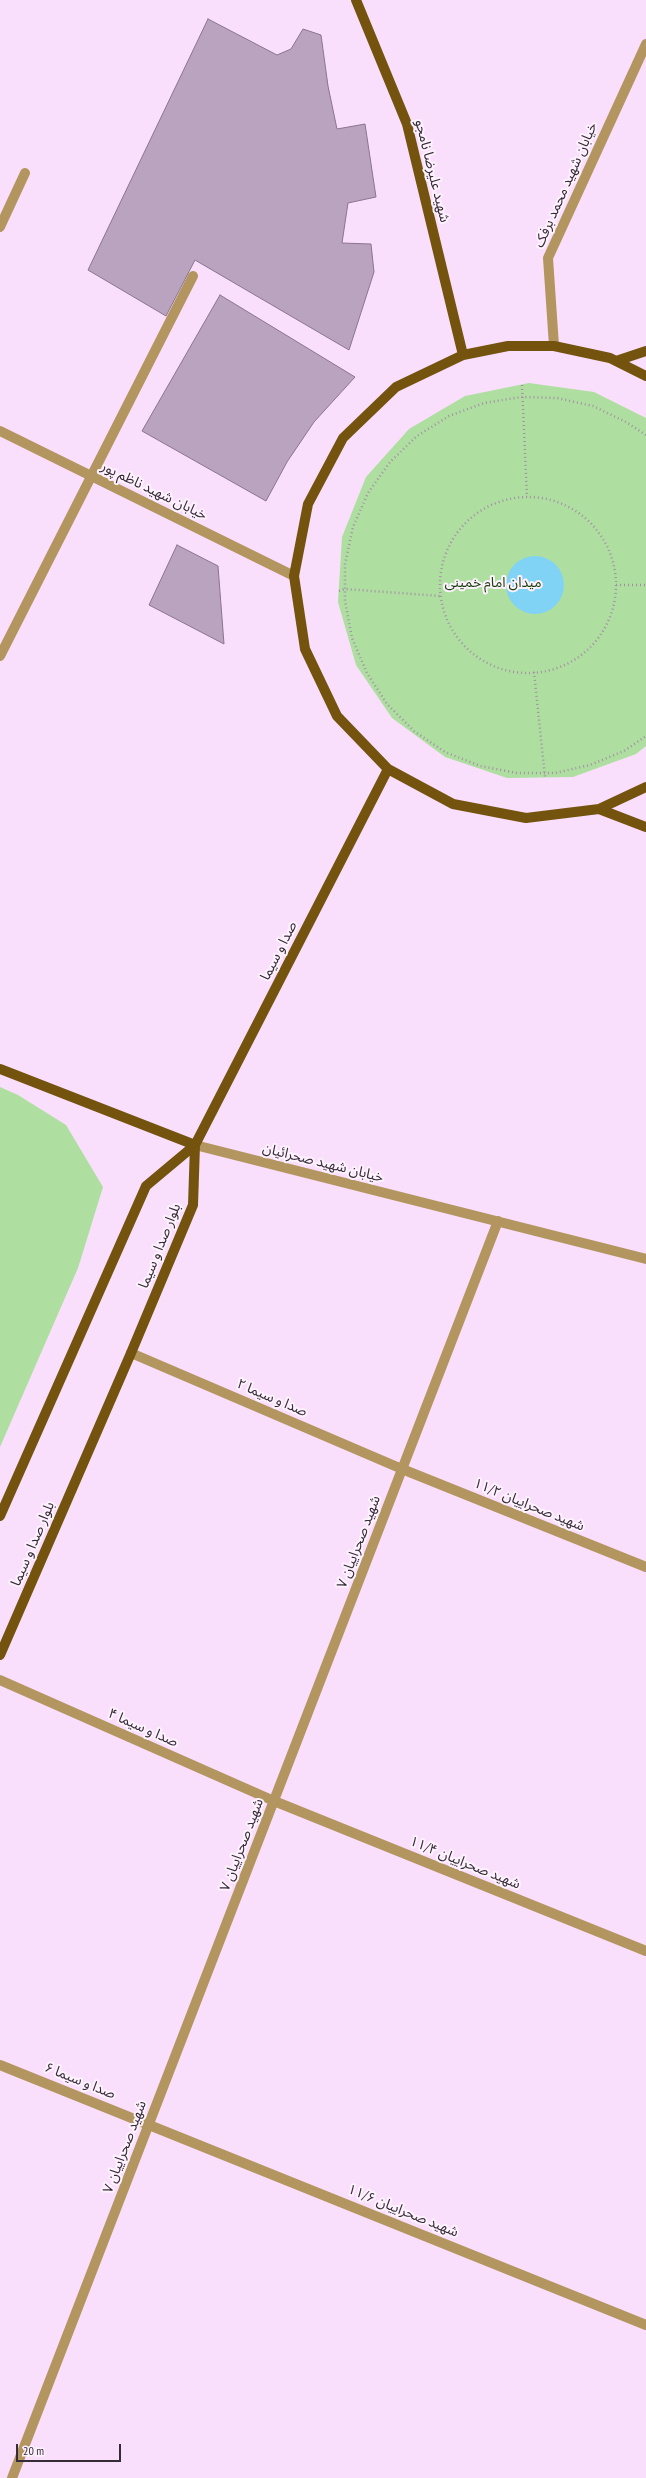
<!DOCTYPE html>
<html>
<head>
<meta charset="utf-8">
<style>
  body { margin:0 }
  #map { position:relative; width:646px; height:2478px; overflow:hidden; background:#fadffc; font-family:"PT Sans Narrow",sans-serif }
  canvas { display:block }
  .scale { position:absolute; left:16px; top:2444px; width:105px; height:18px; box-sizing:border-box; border:2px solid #362c37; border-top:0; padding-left:5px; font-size:12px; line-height:14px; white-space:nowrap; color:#362c37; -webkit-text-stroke:3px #fdf2fe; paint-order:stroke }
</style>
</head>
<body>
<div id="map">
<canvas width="646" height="2478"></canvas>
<div class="scale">20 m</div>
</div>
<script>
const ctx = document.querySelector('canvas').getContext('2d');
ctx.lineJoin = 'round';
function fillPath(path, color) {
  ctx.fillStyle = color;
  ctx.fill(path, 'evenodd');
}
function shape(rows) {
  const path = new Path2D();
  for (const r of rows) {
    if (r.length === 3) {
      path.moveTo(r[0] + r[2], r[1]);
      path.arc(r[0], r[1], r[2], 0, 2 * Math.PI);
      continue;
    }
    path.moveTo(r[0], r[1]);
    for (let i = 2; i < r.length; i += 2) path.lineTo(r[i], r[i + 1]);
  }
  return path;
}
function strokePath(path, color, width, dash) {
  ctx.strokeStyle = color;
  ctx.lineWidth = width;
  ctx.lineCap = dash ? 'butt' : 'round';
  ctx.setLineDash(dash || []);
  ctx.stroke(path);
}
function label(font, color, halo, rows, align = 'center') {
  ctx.font = font + ' "PT Sans Narrow","Noto Sans Arabic",sans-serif';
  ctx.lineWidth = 4;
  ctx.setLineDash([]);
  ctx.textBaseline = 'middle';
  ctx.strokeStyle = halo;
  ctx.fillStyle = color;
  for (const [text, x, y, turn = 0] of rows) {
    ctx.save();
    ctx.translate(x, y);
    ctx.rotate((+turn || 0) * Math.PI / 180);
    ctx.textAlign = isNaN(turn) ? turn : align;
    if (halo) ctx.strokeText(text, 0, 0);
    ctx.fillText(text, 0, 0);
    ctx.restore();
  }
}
const green = shape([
  [529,383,594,392,646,418,646,746,636,754,573,777,507,778,445,757,392,718,356,665,338,602,342,537,366,477,409,429,465,396],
  [0,1087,18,1095,66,1125,103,1187,78,1268,0,1447]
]);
const water = shape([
  [535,585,29]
]);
const building = shape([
  [208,19,277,55,291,49,303,29,321,35,328,86,337,129,365,124,376,197,348,203,342,243,371,244,374,272,349,350,195,260,166,316,88,270,208,19],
  [220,295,355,377,314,422,287,462,266,501,142,431,220,295],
  [177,545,218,566,224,644,149,605,177,545]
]);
const path = shape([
  [522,385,527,497],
  [646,435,626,422,593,406,557,398,521,397,484,403,449,416,417,436,390,462,368,493,353,527,345,564,345,601,352,638,367,673,387,704,414,731,445,752,480,766,517,773,555,773,590,765,624,751,646,736],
  [528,585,88],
  [616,585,646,585],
  [339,591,345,589,440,596],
  [534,672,545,777]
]);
const minor = shape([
  [0,227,25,173],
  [554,346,548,258,646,44],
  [0,431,294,576],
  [0,656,193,276],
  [195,1145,646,1259],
  [131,1353,402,1469,646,1567],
  [0,1680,274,1801,646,1951],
  [0,2065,646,2325],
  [12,2478,498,1221]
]);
const major = shape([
  [356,0,407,124,463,355],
  [616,361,646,351],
  [646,376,610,358,554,346,508,346,463,355,396,387,343,438,308,504,294,576,305,649,337,716,388,769,453,804,526,818,599,809,646,787],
  [599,809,646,827],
  [0,1069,195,1145],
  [0,1516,146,1186,195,1145,388,769],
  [0,1655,131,1353,193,1205,195,1145]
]);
const streetNames = [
  ["شهید علیرضا نامجو",432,171,76],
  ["خیابان شهید محمد برفک",566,185,-66],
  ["خیابان شهید ناظم پور",154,491,26],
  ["صدا و سیما",279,951,-63],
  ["خیابان شهید صحرائیان",323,1163,14],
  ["بلوار صدا و سیما",160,1246,-68],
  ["صدا و سیما ۲",272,1398,23],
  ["شهید صحراییان ۱۱/۲",529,1505,22],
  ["شهید صحراییان ۷",359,1542,-69],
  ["بلوار صدا و سیما",33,1544,-67],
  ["صدا و سیما ۴",143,1728,24],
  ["شهید صحراییان ۷",242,1845,-69],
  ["شهید صحراییان ۱۱/۴",465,1863,22],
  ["صدا و سیما ۶",80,2081,22],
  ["شهید صحراییان ۷",125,2147,-69],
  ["شهید صحراییان ۱۱/۶",403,2211,22]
];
const parkNames = [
  ["میدان امام خمینی",493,583]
];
fillPath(green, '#aedea0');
fillPath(water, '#81d3f6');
fillPath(building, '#baa3bf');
strokePath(building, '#8b748f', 1);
strokePath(path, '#a490a5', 2.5, [1, 3]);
strokePath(minor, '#b3955f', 10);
strokePath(major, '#73530d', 10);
label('14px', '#362c37', '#fdf2fe', streetNames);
label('14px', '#1a3f0d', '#fdf2fe', parkNames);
</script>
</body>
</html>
